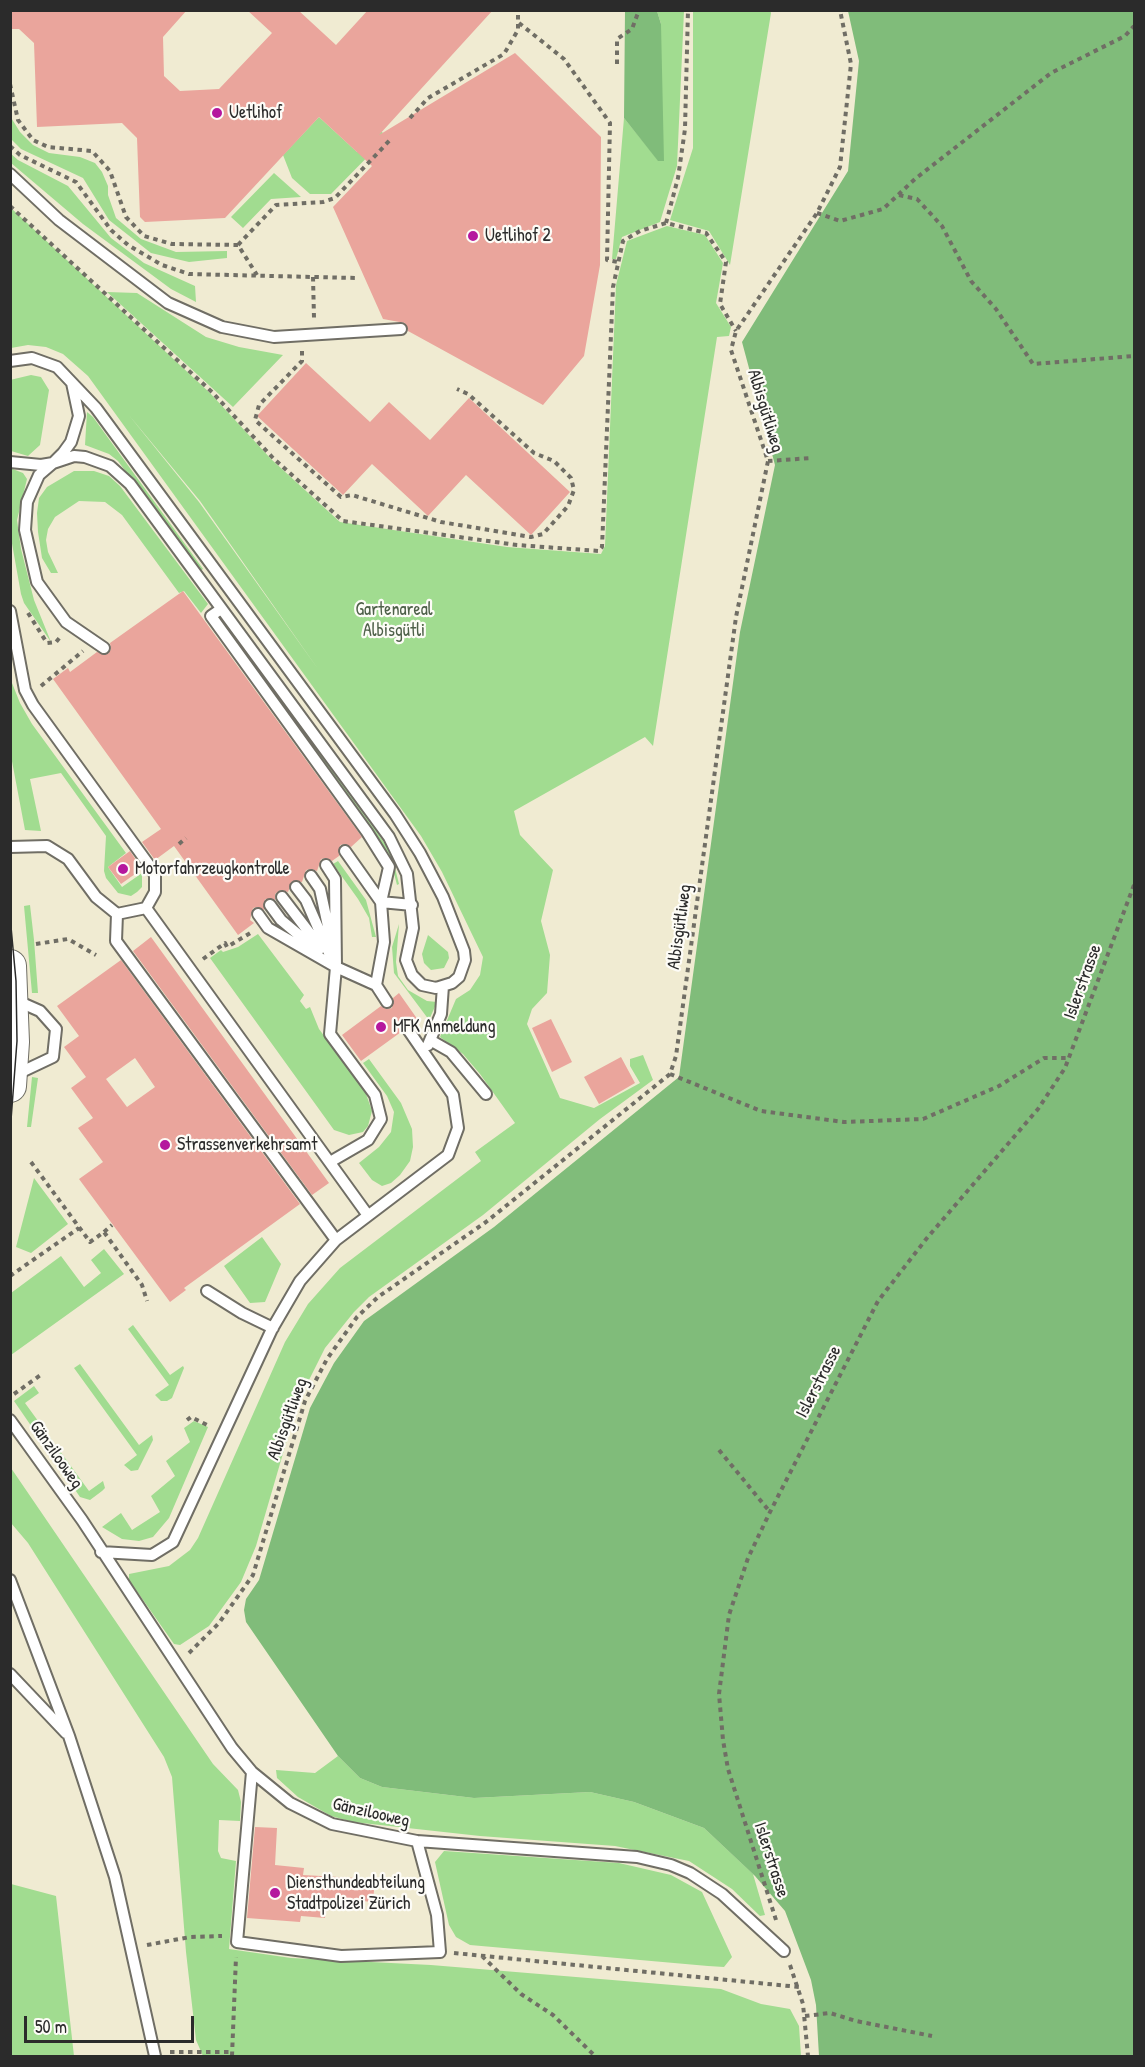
<!DOCTYPE html>
<html>
<head>
<meta charset="utf-8">
<style>
  body { margin:0 }
  #map { position:relative; width:1145px; height:2067px; overflow:hidden; background:#f0ebd2; font-family:"Patrick Hand",sans-serif }
  canvas { display:block }
  .frame { position:absolute; inset:0; border:12px solid #2b2b2b; pointer-events:none }
  .scale { position:absolute; left:24px; top:2016px; width:170px; height:27px; box-sizing:border-box; border:3px solid #2b2b2b; border-top:0; padding-left:8px; font-size:18px; line-height:21px; white-space:nowrap; color:#2b2b2b; -webkit-text-stroke:4px #fdfcf7; paint-order:stroke }
</style>
</head>
<body>
<div id="map">
<canvas width="1145" height="2067"></canvas>
<div class="frame"></div>
<div class="scale">50 m</div>
</div>
<script>
const ctx = document.querySelector('canvas').getContext('2d');
ctx.lineJoin = 'round';
function fillPath(path, color) {
  ctx.fillStyle = color;
  ctx.fill(path, 'evenodd');
}
function shape(rows) {
  const path = new Path2D();
  for (const r of rows) {
    path.moveTo(r[0], r[1]);
    for (let i = 2; i < r.length; i += 2) path.lineTo(r[i], r[i + 1]);
  }
  return path;
}
function strokePath(path, color, width, dash) {
  ctx.strokeStyle = color;
  ctx.lineWidth = width;
  ctx.lineCap = dash ? 'butt' : 'round';
  ctx.setLineDash(dash || []);
  ctx.stroke(path);
}
function label(font, color, halo, rows, align = 'center') {
  ctx.font = font + ' "Patrick Hand",sans-serif';
  ctx.lineWidth = 4.5;
  ctx.setLineDash([]);
  ctx.textBaseline = 'middle';
  ctx.strokeStyle = halo;
  ctx.fillStyle = color;
  for (const [text, x, y, turn = 0] of rows) {
    ctx.save();
    ctx.translate(x, y);
    ctx.rotate((+turn || 0) * Math.PI / 180);
    ctx.textAlign = isNaN(turn) ? turn : align;
    if (halo) ctx.strokeText(text, 0, 0);
    ctx.fillText(text, 0, 0);
    ctx.restore();
  }
}
const green = shape([
  [657,11,684,11,677,166,660,222,622,237,616,259,612,259,624,118,658,160,661,24],
  [693,11,770,10,771,13,730,265,709,231,670,220,693,148],
  [10,116,20,132,33,145,49,153,80,157,95,163,102,172,108,186,108,195,116,218,141,239,176,252,227,251,227,258,189,262,151,253,109,220,83,178,21,149,11,139],
  [319,117,357,152,362,152,381,131,387,137,331,194,310,194,292,178,283,155],
  [10,153,18,160,68,186,111,238,144,263,195,286,196,302,171,289,83,224,11,163],
  [274,173,301,197,271,199,243,228,231,217],
  [11,208,210,393,271,459,340,522,507,547,601,554,605,546,616,285,627,241,667,226,705,235,723,263,716,303,731,327,729,336,717,337,653,746,645,737,514,811,520,835,553,870,541,921,550,955,547,993,532,1009,527,1024,560,1098,594,1108,640,1083,630,1066,630,1059,643,1055,653,1080,600,1119,483,1215,369,1297,354,1312,325,1348,298,1402,256,1546,241,1582,209,1626,180,1645,174,1644,129,1580,129,1574,169,1566,190,1550,198,1538,285,1342,308,1304,340,1268,481,1161,475,1152,515,1123,480,1074,463,1054,440,1037,456,999,470,990,480,975,483,957,442,872,421,836,88,376,63,354,46,347,28,345,11,348],
  [128,414,200,501,318,669,199,502],
  [107,292,137,293,206,337,239,347,283,355,233,407],
  [31,375,41,377,49,390,40,445,28,456,11,451,10,380],
  [87,412,93,417,203,569,200,571,118,461,109,454,85,445],
  [10,468,23,473,27,479,17,520,21,549,34,600,51,642,24,603,21,594,11,538],
  [74,471,94,471,109,476,120,486,208,604,201,613,184,591,179,593,122,515,105,502,79,501,55,517,48,529,46,540,48,552,58,573,51,573,42,558,38,532,37,513,39,498,47,487],
  [225,623,391,852,399,884,397,885,389,854,223,624],
  [10,678,20,703,32,724,126,853,108,867,122,887,142,873,142,887,137,892,131,896,118,893,106,878,104,871,106,836,61,773,30,779,41,831,25,830,11,756],
  [338,861,366,900,376,937,372,937,369,918,358,899,333,864],
  [30,905,34,940,38,993,32,993,24,906],
  [399,924,396,962,398,976,408,990,427,1001,437,1002,429,1020,394,973,392,947],
  [258,934,304,995,300,1001,306,1009,310,1007,319,1029,365,1091,372,1111,368,1126,363,1132,349,1135,334,1130,210,958,221,950,223,952,238,947],
  [428,935,448,952,449,958,444,968,431,970,424,963,422,954],
  [369,1059,401,1103,412,1129,413,1147,410,1161,400,1175,391,1183,382,1186,372,1180,359,1163,379,1147,391,1132,394,1112,387,1096,363,1063],
  [32,1077,38,1078,31,1127,27,1127],
  [34,1178,68,1224,31,1253,16,1247],
  [262,1237,281,1264,265,1302,250,1303,224,1266],
  [104,1249,124,1274,11,1355,11,1293,61,1256,84,1287,101,1273,91,1260],
  [133,1325,170,1375,183,1366,184,1368,172,1398,167,1401,161,1401,155,1395,169,1385,128,1329],
  [80,1364,139,1445,152,1435,153,1440,138,1470,131,1471,124,1465,137,1455,74,1368],
  [34,1386,39,1393,25,1403,89,1491,103,1481,105,1488,102,1491,90,1500,80,1497,14,1401],
  [194,1421,208,1427,169,1518,153,1537,139,1541,122,1539,102,1527,121,1513,132,1530,160,1512,151,1496,175,1476,166,1461,190,1442,184,1428],
  [11,1468,213,1764,238,1790,241,1802,240,1821,219,1820,218,1851,221,1858,236,1861,229,1949,291,1958,431,1965,721,1989,761,2004,790,2009,799,2026,801,2056,203,2056,196,2040,186,1952,172,1777,164,1757,28,1543,11,1523],
  [338,1756,360,1778,382,1787,474,1798,590,1792,634,1802,704,1828,753,1874,765,1915,760,1916,732,1889,689,1861,615,1846,480,1836,353,1822,331,1816,298,1797,277,1778,276,1770,315,1773],
  [444,1851,619,1863,671,1875,702,1892,732,1957,724,1967,708,1966,470,1945,456,1937,449,1925,435,1862],
  [11,1884,56,1896,74,2056,11,2056]
]);
const forest = shape([
  [625,11,657,11,661,24,664,161,658,161,624,118],
  [848,11,1134,11,1134,2056,819,2056,816,2005,811,1980,785,1911,755,1876,704,1828,634,1802,590,1792,474,1798,382,1787,360,1778,338,1756,246,1622,244,1610,246,1599,259,1580,310,1408,334,1363,364,1321,494,1227,679,1077,740,632,775,465,742,342,848,171,859,61]
]);
const building = shape([
  [10,10,187,10,163,37,164,76,180,91,219,89,272,33,247,10,298,10,336,45,368,10,493,10,379,135,515,53,601,137,600,265,584,356,543,405,408,331,405,323,383,319,333,207,372,166,319,117,225,218,145,222,140,217,137,138,122,123,37,127,34,43,19,29,10,29],
  [306,363,370,422,389,402,430,440,469,398,570,492,531,535,466,475,428,516,372,464,343,495,257,416],
  [183,591,362,837,351,847,345,844,340,845,339,856,332,861,326,858,321,859,317,871,311,869,306,870,302,882,292,881,288,892,280,890,275,894,275,900,265,899,264,910,258,907,253,908,250,920,254,923,238,935,174,846,155,860,142,842,161,829,53,679,68,668,70,672,97,652,108,654,111,649,110,643],
  [130,851,142,869,121,884,108,867],
  [151,937,329,1183,312,1195,133,951],
  [121,960,300,1204,184,1288,186,1290,170,1302,79,1179,103,1162,78,1128,93,1118,71,1088,86,1077,64,1047,79,1036,57,1006],
  [135,1058,155,1087,127,1107,106,1079],
  [399,993,418,1020,413,1023,407,1021,402,1022,401,1032,361,1061,342,1035,381,1006,387,1009,392,1008,393,998],
  [551,1019,572,1062,552,1072,532,1028],
  [621,1057,635,1083,599,1104,584,1077],
  [255,1827,277,1828,275,1865,304,1868,303,1875,375,1879,373,1902,326,1898,325,1918,301,1916,300,1922,247,1918]
]);
const path = shape([
  [519,23,564,59,610,123,607,260,618,262],
  [617,64,617,39,632,29,639,10],
  [10,84,18,120,33,140,48,147,92,151,110,171,126,217,144,236,172,244,238,245,257,275],
  [410,118,428,98,504,54,518,30,518,10],
  [10,146,20,155,76,182,111,230,128,245,162,265,189,274,357,278],
  [899,195,917,199,942,226,971,281,996,309,1033,364,1134,356],
  [10,206,212,392,273,458,343,521,517,545,599,551,602,547,613,287,623,241,640,231,666,223,706,233,726,262,720,304,736,331],
  [817,213,840,221,883,209,915,179,1051,73,1125,36,1134,26],
  [666,223,678,178,685,129,688,10],
  [238,245,276,205,323,202,335,198,390,140],
  [313,277,314,318],
  [302,351,302,361,259,405,255,420,341,497,352,495,441,522,531,537,543,534,568,506,574,490,571,478,554,461,534,453,468,394,457,389],
  [768,461,812,458],
  [28,613,47,643,56,642,61,636],
  [41,686,83,651],
  [179,844,186,838],
  [36,944,68,939,96,955],
  [203,959,225,943,227,947,252,932],
  [670,1074,761,1111,844,1122,923,1119,999,1086,1044,1058,1069,1058],
  [31,1162,90,1242,104,1232,142,1285,147,1301],
  [104,1232,112,1225],
  [10,1276,79,1228],
  [14,1394,42,1374],
  [187,1420,191,1417,209,1426],
  [719,1450,770,1512],
  [189,1653,219,1623,253,1575,305,1401,327,1359,357,1317,378,1297,486,1222,670,1074,676,1056,736,617,768,461,731,350,736,331,817,213,840,167,851,64,840,10],
  [776,1920,728,1769,723,1740,719,1694,729,1615,748,1558,770,1512,878,1301,927,1238,1038,1109,1065,1068,1134,885],
  [147,1945,190,1937,222,1936],
  [454,1953,799,1987],
  [482,1956,521,1994,553,2015,595,2056],
  [790,1965,803,2004,808,2056],
  [805,2016,830,2013,856,2021,932,2036],
  [170,2052,232,2052],
  [232,2056,236,1957]
]);
const service = shape([
  [10,174,59,220,168,303,222,327,274,337,401,329],
  [10,361,32,358,57,367,96,408,395,814,420,853,443,897,464,951,465,960,459,977,452,983,436,988,422,985,412,975,406,960,413,928,407,874,389,837,130,484,110,466,85,457,74,456,53,463,39,475,27,502,25,530,37,582,66,622,104,648],
  [10,462,41,465,53,463,63,453,71,442,79,416,72,383],
  [221,609,211,616,367,832,389,867,381,902,412,905],
  [10,611,25,690,33,705,149,865,155,875,155,892,146,908,117,914,96,897,68,859,47,846,10,847],
  [345,851,381,902,384,942,376,985],
  [326,865,335,879,336,967,330,1034,375,1095,381,1119,368,1140,330,1162],
  [311,876,320,889,331,940],
  [296,887,306,900,333,962],
  [282,897,321,948],
  [270,905,281,920,318,951],
  [146,908,367,1214],
  [117,914,116,941,336,1240],
  [258,914,268,928,336,967,376,985,387,1002],
  [430,1040,451,1052,486,1094],
  [428,1045,441,1014,443,986],
  [15,1075,53,1057,56,1029,40,1011,15,1000],
  [207,1291,242,1313,273,1328],
  [10,1420,82,1520,232,1748,252,1772,290,1803,332,1824,417,1841,637,1857,671,1865,690,1873,722,1894,784,1951],
  [101,1552,152,1555,173,1542,272,1329,300,1281,336,1240,448,1155,458,1128,453,1095,407,1028],
  [10,1580,69,1736,115,1877,155,2056],
  [10,1674,66,1733],
  [252,1772,237,1942,341,1956,440,1952,437,1915,417,1841]
]);
const secondary = shape([
  [10,966,13,1042,10,1086]
]);
const tram = shape([
  [10,916,16,981,17,1041,10,1133]
]);
const markers = [
  [217,113,6,"#b5179e"],
  [473,236,6,"#b5179e"],
  [123,869,6,"#b5179e"],
  [381,1027,6,"#b5179e"],
  [165,1145,6,"#b5179e"],
  [275,1893,6,"#b5179e"]
];
const poiNames = [
  ["Uetlihof",229,113],
  ["Uetlihof 2",485,236],
  ["Motorfahrzeugkontrolle",135,869],
  ["MFK Anmeldung",393,1027],
  ["Strassenverkehrsamt",177,1145],
  ["Diensthundeabteilung",287,1883],
  ["Stadtpolizei Zürich",287,1904]
];
const streetNames = [
  ["Albisgütliweg",765,411,73],
  ["Albisgütliweg",680,927,-82],
  ["Islerstrasse",1083,982,-70],
  ["Islerstrasse",819,1382,-63],
  ["Albisgütliweg",288,1419,-70],
  ["Gänzilooweg",56,1455,55],
  ["Gänzilooweg",371,1813,13],
  ["Islerstrasse",771,1860,72]
];
const parkNames = [
  ["Gartenareal",394,610],
  ["Albisgütli",394,631]
];
fillPath(green, '#a1dc90');
fillPath(forest, '#80bc7a');
fillPath(building, '#eaa59c');
strokePath(service, '#706e65', 14);
strokePath(secondary, '#706e65', 34);
strokePath(path, '#706e65', 4, [4.5, 4.5]);
strokePath(service, '#fff', 10);
strokePath(secondary, '#fff', 32);
strokePath(tram, '#2b2b2b', 1.5);
for (const [x, y, r, color] of markers) {
  const dot = new Path2D();
  dot.arc(x, y, r, 0, 2 * Math.PI);
  ctx.fillStyle = color;
  ctx.fill(dot);
  strokePath(dot, '#fdfcf7', 2);
}
label('18px', '#2b2b2b', '#fdfcf7', poiNames, 'left');
label('18px', '#2b2b2b', '#fdfcf7', streetNames);
label('18px', '#4e6049', '#fdfcf7', parkNames);
</script>
</body>
</html>
